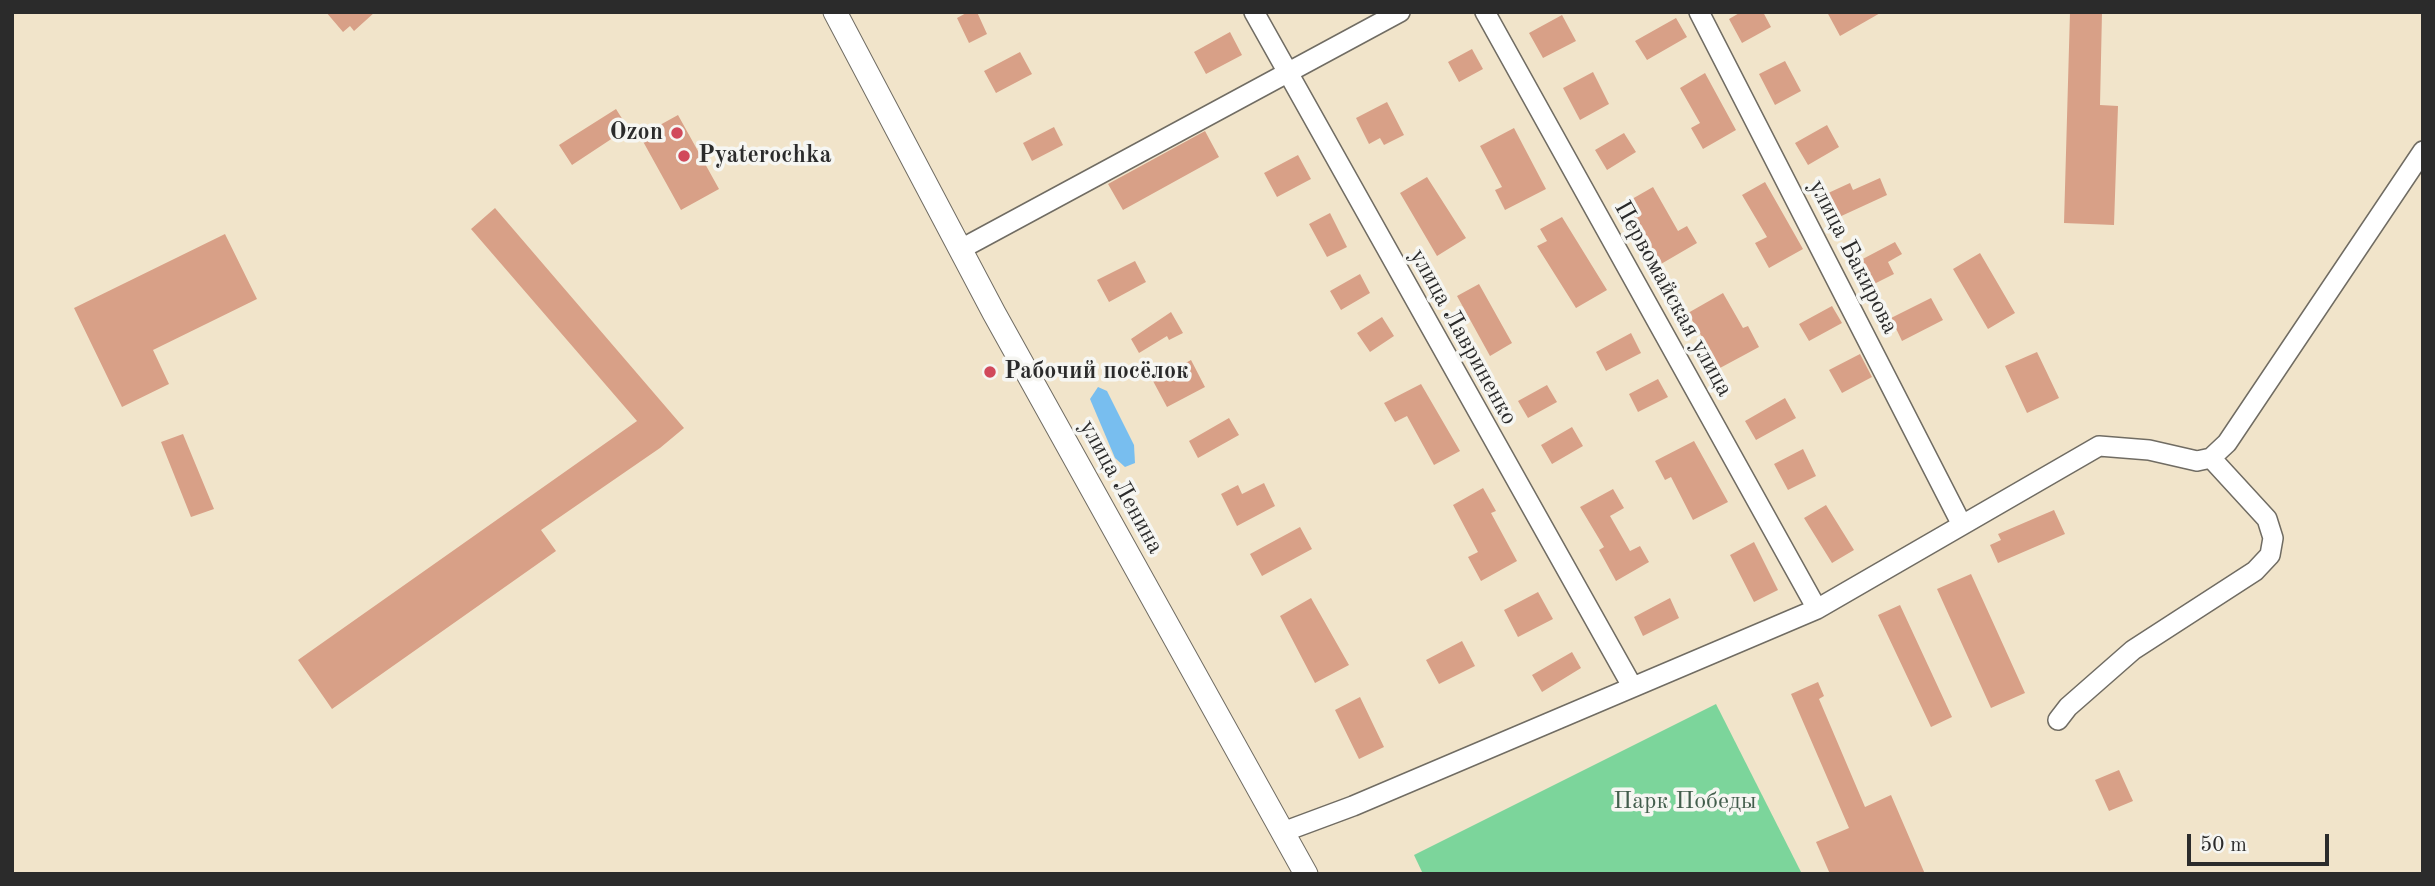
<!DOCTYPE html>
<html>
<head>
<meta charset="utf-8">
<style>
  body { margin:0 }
  #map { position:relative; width:2435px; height:886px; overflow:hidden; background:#f1e4ca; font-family:"Old Standard TT",serif }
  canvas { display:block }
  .frame { position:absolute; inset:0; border:14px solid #2b2b2b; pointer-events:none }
  .scale { position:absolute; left:2187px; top:834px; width:142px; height:32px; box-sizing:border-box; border:4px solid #2b2b2b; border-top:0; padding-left:9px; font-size:21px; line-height:24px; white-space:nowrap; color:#2b2b2b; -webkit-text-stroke:5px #f6f6f2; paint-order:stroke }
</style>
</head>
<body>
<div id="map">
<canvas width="2435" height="886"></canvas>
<div class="frame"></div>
<div class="scale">50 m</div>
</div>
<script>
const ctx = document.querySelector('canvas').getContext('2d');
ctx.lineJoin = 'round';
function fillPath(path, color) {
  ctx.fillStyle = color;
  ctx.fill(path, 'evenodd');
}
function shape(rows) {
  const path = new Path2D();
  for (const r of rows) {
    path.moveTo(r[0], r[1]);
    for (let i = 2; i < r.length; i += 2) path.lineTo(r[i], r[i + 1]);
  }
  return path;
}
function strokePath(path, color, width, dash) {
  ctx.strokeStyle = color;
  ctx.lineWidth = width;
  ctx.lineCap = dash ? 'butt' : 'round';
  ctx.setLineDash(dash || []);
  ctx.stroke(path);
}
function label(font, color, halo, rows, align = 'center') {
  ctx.font = font + ' "Old Standard TT",serif';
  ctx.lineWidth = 7;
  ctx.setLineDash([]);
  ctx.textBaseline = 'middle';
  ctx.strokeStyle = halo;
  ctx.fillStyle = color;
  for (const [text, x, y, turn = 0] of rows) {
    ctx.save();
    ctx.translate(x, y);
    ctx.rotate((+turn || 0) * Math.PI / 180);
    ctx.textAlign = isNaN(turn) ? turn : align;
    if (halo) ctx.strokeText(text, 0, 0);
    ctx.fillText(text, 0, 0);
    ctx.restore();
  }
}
const green = shape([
  [1716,704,1802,874,1423,874,1414,855]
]);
const water = shape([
  [1098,387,1107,391,1134,445,1135,463,1125,467,1115,458,1090,399]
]);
const building = shape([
  [326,12,375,12,354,31,350,26,343,32],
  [968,12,977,12,987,34,969,43,957,18],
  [1741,12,1763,12,1771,27,1742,43,1729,19],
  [1827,12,1882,12,1840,36],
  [2070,12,2102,12,2100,105,2118,106,2114,225,2064,223],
  [1562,15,1576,41,1543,58,1529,33],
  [1676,18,1687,37,1647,60,1635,41],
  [1230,32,1242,55,1206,74,1194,52],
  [1472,49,1483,69,1459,82,1448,62],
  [1020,52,1032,74,996,93,984,71],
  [1785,61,1801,91,1775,105,1759,74],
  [1593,72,1609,104,1580,120,1563,88],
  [1705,73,1736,130,1703,149,1691,128,1700,123,1680,88],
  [1387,102,1404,135,1384,145,1380,138,1369,144,1356,118],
  [616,109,628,128,572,165,559,145],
  [678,115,719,189,681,210,640,136],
  [1827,125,1839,147,1808,165,1795,143],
  [1054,127,1063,145,1032,161,1023,143],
  [1514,128,1546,189,1505,210,1495,190,1502,187,1480,146],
  [1205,131,1219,157,1123,210,1108,184],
  [1624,133,1636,152,1607,170,1595,150],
  [1298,155,1311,179,1277,197,1264,173],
  [1427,177,1466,238,1437,256,1400,193],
  [1880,178,1887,195,1837,218,1826,194,1850,183,1853,190],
  [1765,182,1803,249,1769,268,1755,243,1767,237,1742,195],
  [1653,187,1678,231,1687,226,1697,243,1661,264,1625,203],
  [495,208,684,428,660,448,541,530,556,551,332,709,298,660,637,421,471,229],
  [1330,213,1347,247,1327,257,1309,224],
  [1562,217,1607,290,1576,308,1537,246,1547,241,1540,229],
  [225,234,257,299,153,350,169,384,122,407,74,308],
  [1895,242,1902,254,1888,262,1894,274,1870,286,1857,262],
  [1980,253,2015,313,1988,329,1953,269],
  [1135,261,1146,282,1109,302,1097,280],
  [1360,274,1370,293,1341,310,1330,291],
  [1479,284,1512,343,1490,356,1457,296],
  [1723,293,1743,328,1748,326,1759,347,1720,368,1688,313],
  [1931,298,1943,320,1902,341,1891,318],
  [1832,306,1842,323,1809,341,1799,324],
  [1171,312,1183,333,1169,340,1167,336,1139,353,1131,339],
  [1382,317,1394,336,1370,352,1357,333],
  [1631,333,1641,353,1606,371,1596,352],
  [2037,352,2059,398,2027,413,2005,366],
  [1860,354,1872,377,1842,393,1829,370],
  [1191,360,1205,387,1167,407,1153,381],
  [1658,379,1668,397,1638,412,1629,394],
  [1421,384,1460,451,1434,465,1407,416,1395,422,1384,403],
  [1547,385,1557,402,1528,418,1518,401],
  [1785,398,1796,418,1756,440,1745,421],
  [1229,418,1239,435,1198,458,1189,441],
  [1572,427,1583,446,1552,464,1541,445],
  [183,434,214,509,191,517,161,442],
  [1694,441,1728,502,1693,520,1671,477,1665,480,1655,461],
  [1803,449,1816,476,1788,490,1774,464],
  [1264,483,1275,506,1237,526,1221,494,1238,485,1242,494],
  [1483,488,1496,511,1491,513,1517,561,1481,581,1468,557,1478,552,1453,505],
  [1613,489,1624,508,1610,516,1630,551,1640,546,1649,562,1616,581,1599,550,1604,547,1580,507],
  [1826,505,1854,550,1832,563,1804,518],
  [2054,510,2065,534,1998,563,1990,545,2001,540,1998,534],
  [1300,527,1312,549,1262,576,1250,554],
  [1754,542,1778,590,1754,602,1730,555],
  [1971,574,2025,693,1991,708,1937,589],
  [1538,592,1553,619,1518,637,1504,610],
  [1311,598,1349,665,1315,683,1280,616],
  [1670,598,1679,618,1643,636,1634,617],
  [1900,605,1952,717,1931,727,1878,615],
  [1462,641,1475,666,1439,684,1426,660],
  [1572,652,1581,668,1542,692,1532,675],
  [1818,682,1824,696,1819,699,1865,807,1891,795,1925,874,1830,874,1816,842,1849,828,1791,694],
  [1360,697,1384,747,1359,759,1335,710],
  [2119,770,2133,801,2109,811,2095,780]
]);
const minor = shape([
  [1254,12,1632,686],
  [1485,12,1817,609],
  [1699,12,1962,525],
  [961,249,1400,12],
  [2058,720,2068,707,2133,650,2255,571,2270,555,2273,538,2267,519,2211,458],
  [1283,832,1353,806,1817,609,2099,446,2149,450,2197,461,2211,458,2227,443,2423,151]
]);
const major = shape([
  [835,12,994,313,1306,874]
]);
const markers = [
  [677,133,7,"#d1495b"],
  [684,156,7,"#d1495b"],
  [990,372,7,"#d1495b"]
];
const poiNames = [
  ["Ozon",663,133,"right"],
  ["Pyaterochka",698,156],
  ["Рабочий посёлок",1004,372]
];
const streetNames = [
  ["улица Бакирова",1853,257,63],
  ["Первомайская улица",1673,299,61],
  ["улица Лавриненко",1463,337,61],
  ["улица Ленина",1121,487,61]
];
const parkNames = [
  ["Парк Победы",1685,802]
];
fillPath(green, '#7cd59b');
fillPath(water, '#78beef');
fillPath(building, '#d8a087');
strokePath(minor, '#706c63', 22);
strokePath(major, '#706c63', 25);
strokePath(minor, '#fff', 19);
strokePath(major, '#fff', 23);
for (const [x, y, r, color] of markers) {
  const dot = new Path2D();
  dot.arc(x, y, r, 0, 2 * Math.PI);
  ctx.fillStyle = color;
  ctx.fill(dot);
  strokePath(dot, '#f6f6f2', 2.5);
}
label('bold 24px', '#2b2b2b', '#f6f6f2', poiNames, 'left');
label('24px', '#2b2b2b', '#f6f6f2', streetNames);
label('24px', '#435e4d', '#f6f6f2', parkNames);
</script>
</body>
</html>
